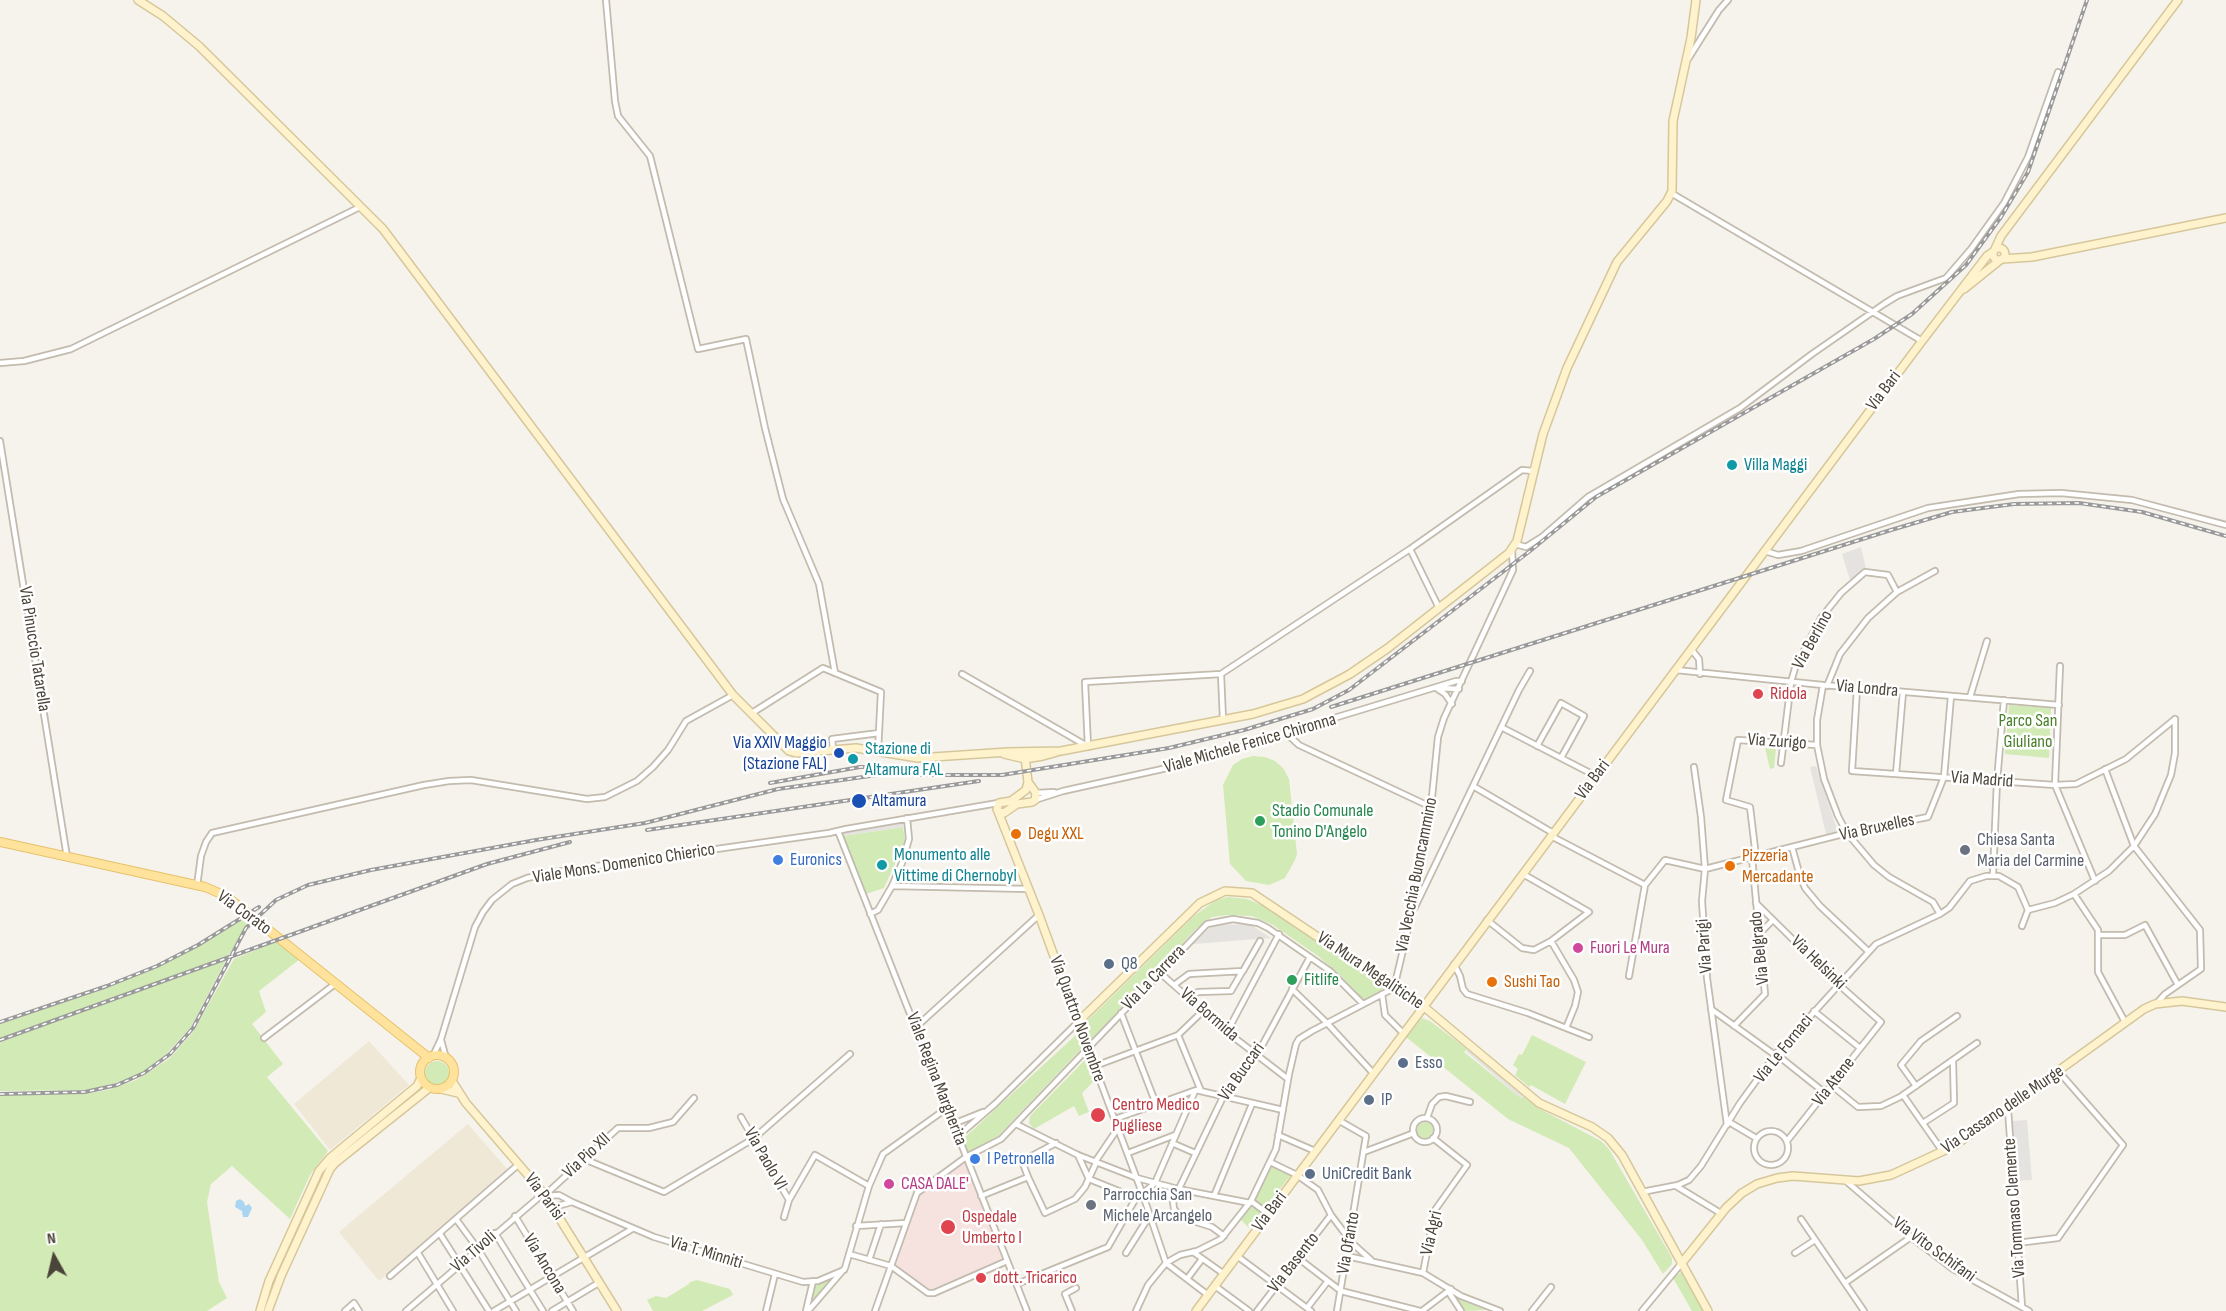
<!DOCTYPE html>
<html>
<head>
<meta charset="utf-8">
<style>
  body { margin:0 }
  #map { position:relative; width:2226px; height:1311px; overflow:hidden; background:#f6f3ec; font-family:"Sofia Sans Condensed",sans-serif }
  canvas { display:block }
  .north { position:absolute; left:24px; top:1227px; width:60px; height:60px; -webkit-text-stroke:4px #fff; paint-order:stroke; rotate:352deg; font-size:16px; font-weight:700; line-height:24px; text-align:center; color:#4b4439 }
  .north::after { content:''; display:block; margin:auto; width:21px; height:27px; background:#4b4439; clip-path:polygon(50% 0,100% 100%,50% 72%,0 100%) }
</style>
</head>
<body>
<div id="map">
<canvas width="2226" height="1311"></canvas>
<div class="north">N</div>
</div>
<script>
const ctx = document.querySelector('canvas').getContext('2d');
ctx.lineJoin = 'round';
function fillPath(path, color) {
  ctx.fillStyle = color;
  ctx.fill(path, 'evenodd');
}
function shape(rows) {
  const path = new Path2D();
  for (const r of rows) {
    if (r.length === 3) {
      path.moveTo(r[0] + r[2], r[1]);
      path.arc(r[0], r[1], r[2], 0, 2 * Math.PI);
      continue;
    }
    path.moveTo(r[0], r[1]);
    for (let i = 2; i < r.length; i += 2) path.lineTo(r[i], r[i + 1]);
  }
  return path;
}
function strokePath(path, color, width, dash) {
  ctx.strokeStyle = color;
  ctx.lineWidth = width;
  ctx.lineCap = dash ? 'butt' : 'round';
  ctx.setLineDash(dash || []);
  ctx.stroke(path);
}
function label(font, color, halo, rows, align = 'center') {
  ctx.font = font + ' "Sofia Sans Condensed",sans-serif';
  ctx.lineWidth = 5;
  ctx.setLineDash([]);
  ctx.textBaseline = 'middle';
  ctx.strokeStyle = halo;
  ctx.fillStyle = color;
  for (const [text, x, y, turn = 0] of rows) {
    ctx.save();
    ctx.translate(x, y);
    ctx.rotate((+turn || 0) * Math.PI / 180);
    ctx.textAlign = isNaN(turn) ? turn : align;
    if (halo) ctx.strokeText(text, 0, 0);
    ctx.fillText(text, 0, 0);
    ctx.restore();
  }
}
const education = shape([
  [369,1041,409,1085,330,1150,294,1104],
  [468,1124,507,1169,379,1281,339,1232]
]);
const medical = shape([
  [965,1161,1002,1260,934,1291,929,1291,892,1265,919,1194]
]);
const green = shape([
  [2009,705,2051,708,2049,758,2005,754],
  [1765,748,1776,749,1774,768,1770,769],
  [1253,756,1265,757,1275,761,1283,768,1289,779,1297,854,1295,860,1285,878,1269,885,1246,881,1230,864,1223,785,1233,765,1242,759],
  [903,827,905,841,884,888,866,894,843,836],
  [1228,897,1247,899,1269,908,1383,986,1383,989,1364,1000,1338,973,1318,956,1273,925,1252,916,1228,915,1212,917,1196,929,1090,1041,1084,1024,1194,916,1216,900],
  [246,917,251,921,228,956,0,1039,0,1024,107,988,176,958],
  [278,941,300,959,259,991,266,1012,252,1024,283,1064,267,1077,328,1151,310,1175,290,1219,232,1166,211,1184,207,1202,219,1282,227,1298,207,1311,0,1311,0,1095,85,1094,108,1090,136,1080,169,1059,193,1032,234,959],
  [226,960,191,1027,161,1060,146,1070,129,1079,90,1090,0,1091,0,1042],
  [1422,1018,1430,1021,1467,1049,1464,1052,1521,1098,1523,1096,1540,1109,1601,1141,1609,1149,1672,1258,1672,1264,1663,1274,1642,1240,1569,1148,1508,1119,1406,1037],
  [1078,1033,1083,1047,998,1136,968,1152,962,1140],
  [1532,1035,1586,1062,1565,1104,1531,1085,1529,1087,1515,1075,1518,1069,1513,1065,1519,1054,1522,1055],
  [1086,1059,1094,1081,1082,1093,1089,1112,1079,1116,1074,1106,1034,1129,1029,1123,1030,1116],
  [437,1073,12],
  [1425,1130,8],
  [1272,1166,1291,1175,1249,1228,1241,1220,1253,1202],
  [1681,1272,1683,1273,1704,1311,1692,1311,1673,1278],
  [697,1280,730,1289,733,1295,702,1311,653,1311,647,1300,656,1296,666,1298,689,1284,690,1282],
  [826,1280,830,1282,815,1299,811,1296,814,1285],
  [1453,1296,1468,1303,1486,1310,1463,1311]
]);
const parking = shape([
  [1861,547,1866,569,1850,580,1842,554],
  [1816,766,1836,826,1837,832,1826,834,1810,767],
  [903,823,903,827,843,836,843,832],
  [1250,924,1271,938,1193,944,1212,925],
  [1470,1048,1524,1093,1521,1098,1466,1051],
  [2027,1120,2032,1180,2016,1181,2012,1121]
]);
const water = shape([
  [240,1199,244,1202,245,1206,249,1204,252,1208,248,1217,243,1217,242,1211,235,1207,236,1201]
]);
const street = shape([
  [606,0,615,101,618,116,650,156,698,349,746,339,765,428,783,499,819,584,835,673],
  [1688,59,1719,10,1728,0],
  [1671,193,1922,341],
  [0,363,24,361,71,349,360,207],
  [0,441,67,857],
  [1515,544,1526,547,1542,537,1588,497,1740,408,1812,354,1884,304,1897,296,1946,278,1971,249,2004,203,2028,157,2058,72],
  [1410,549,1439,608],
  [1765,551,1778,555,1801,551,1928,508,2019,494,2061,493,2132,500,2226,525],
  [1691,649,1699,659,1700,674],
  [2060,666,2055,785,2095,881],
  [1676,670,1823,685,2059,705],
  [962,674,1087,746],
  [1823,685,1817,720,1817,745,1824,779,1838,816,1847,833,1874,865,1889,877,1933,902,1940,914],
  [1827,686,1840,654,1868,618,1897,592,1935,571],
  [1436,688,1445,694,1452,704],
  [1438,688,1459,689],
  [1857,688,1852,771,2055,785,2076,784,2126,759,2175,719],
  [1970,697,1987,641],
  [752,713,823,668,881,692,878,751],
  [1223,720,1221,674,1410,549,1522,470,1533,471],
  [1501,727,1596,776],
  [1287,734,1299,745,1431,807],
  [1537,746,1561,703,1584,716,1561,758],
  [1088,747,1085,682,1221,674],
  [833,750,832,739,879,733],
  [1781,763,1791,682,1795,668,1821,618,1841,593,1865,572,1888,575,1897,592],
  [1694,767,1701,817,1705,869,1702,901,1707,978,1727,1125],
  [2105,769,2134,846,2200,930,2201,969,2165,994,2156,1004],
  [1896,774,1903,692],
  [1473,786,1553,833],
  [1036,793,1054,792],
  [1035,800,1063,791,1176,766,1456,681,1462,681],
  [838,831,1027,1311],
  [1551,836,1645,885,1665,860,1705,869,1847,833,1928,817,1944,777,1951,696],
  [1792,847,1800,876,1805,888,1820,906,1868,951],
  [1756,857,1750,807,1726,800,1738,740,1817,745],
  [1993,875,1997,781,2004,700],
  [197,886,201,856,206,842,212,833,424,785,449,781,471,780,587,799,605,797,637,781,653,767,668,750,686,721,733,695],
  [892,886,1029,889],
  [2074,894,2098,930,2098,972,2125,1022],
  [1756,903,1838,984,1881,1022,1787,1141],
  [1415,907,1519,690,1530,671],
  [2028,910,2055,903,2074,894,2109,871,2134,846,2155,814,2171,775,2175,753,2175,719],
  [870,914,878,910,892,886,902,863,909,839,907,818],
  [1487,920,1522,948,1534,950,1551,941,1589,912,1523,874],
  [1759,934,1773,920],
  [2098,935,2125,935,2145,925,2178,985],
  [1551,941,1574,980,1578,992,1575,1006,1566,1028],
  [1454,964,1460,976,1463,989,1467,994,1528,1013,1589,1037],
  [1159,972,1227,1032,1288,1079],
  [1629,976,1645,885],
  [1174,985,1189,974,1243,971,1260,941],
  [1292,989,1327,1023,1373,1073],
  [1382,994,1385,1015,1403,1033],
  [1188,998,1198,992,1231,991,1242,972],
  [1711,1009,1775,1055],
  [1814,1011,1860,1048],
  [1121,1013,1156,1104],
  [1734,1026,1765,994,1752,858],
  [916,1027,1039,915],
  [1227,1032,1279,934],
  [1178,1035,1201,1091],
  [264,1038,335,984],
  [441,1040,446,1058],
  [1776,1054,1825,1093],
  [433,1056,441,1039,475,927,483,912,492,900,512,884,527,878,555,872,829,833,846,829,998,803],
  [1095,1066,1178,1035,1203,1011],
  [1831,1085,1858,1107,1881,1106,1900,1097,1977,1043],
  [1916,1086,1901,1065,1921,1041,1957,1016],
  [1903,1095,1943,1152],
  [2008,1109,2022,1307],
  [741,1117,789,1200],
  [1427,1118,1432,1104,1439,1097,1446,1096,1470,1102],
  [1425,1130,12],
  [1115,1119,1196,1090,1283,1110],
  [1729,1122,1756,1138],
  [1923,1123,1954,1103,1953,1060],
  [953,1124,983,1112],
  [1016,1124,1078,1155,1137,1178,1178,1189,1250,1203],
  [1771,1148,17],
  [1278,1135,1315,1151],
  [958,1136,996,1103,1078,1022,1144,1198,1166,1263,1208,1295],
  [1172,1143,1195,1153],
  [1364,1152,1414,1133],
  [1128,1153,1175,1135],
  [1078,1155,1089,1179,1136,1198,1144,1198],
  [584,1159,664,1192,753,1139,850,1054],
  [1095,1162,1118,1128],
  [1270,1162,1297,1175,1318,1190,1331,1215,1352,1243,1371,1260],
  [1028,1177,1022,1161,1056,1143],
  [1846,1181,1911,1237,1953,1269,2029,1311],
  [1676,1186,1722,1214],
  [1642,1192,1678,1185,1689,1180,1701,1166,1740,1103,1775,1055,1876,944,1940,914,1949,908,1970,881,1986,876,1999,876,2018,887,2028,910,2022,926],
  [1142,1194,1155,1183,1195,1091],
  [545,1195,618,1128,649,1128,673,1122,694,1098],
  [546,1196,559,1195,572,1202,554,1207],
  [981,1196,1028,1177,1045,1213,1075,1199,1085,1187,1096,1163],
  [1214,1196,1252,1104],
  [1251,1201,1268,1214],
  [572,1202,654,1237,803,1282,818,1281,844,1270],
  [515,1216,573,1311],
  [784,1217,789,1200,815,1155,869,1186],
  [456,1219,478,1249,516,1311],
  [1801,1219,1864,1311],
  [856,1226,906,1223],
  [495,1233,543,1311],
  [440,1234,489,1311],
  [1224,1236,1212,1227,1181,1217,1174,1209,1173,1201,1223,1097,1257,1055,1310,957],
  [2017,1243,2058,1238,2123,1145,2059,1072],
  [1193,1252,1224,1274],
  [418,1253,453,1311],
  [1126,1253,1150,1215],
  [1795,1253,1815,1240],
  [849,1254,891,1266,928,1293,934,1293,1007,1261],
  [1237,1256,1311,1311],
  [1347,1256,1423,1273,1461,1296,1500,1311],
  [1298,1258,1341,1291,1420,1311],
  [869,1260,881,1224],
  [1423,1273,1435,1210,1467,1165,1433,1138],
  [390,1276,519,1164],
  [1187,1279,1202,1259],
  [1845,1283,1911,1237],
  [1017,1284,1108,1247,1136,1198],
  [1215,1286,1249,1311],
  [1448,1291,1461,1311],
  [1307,1308,1328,1281],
  [345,1311,354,1303,359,1311],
  [406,1311,544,1193],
  [494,1311,632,1229],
  [552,1311,600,1282],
  [766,1311,775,1274],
  [806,1311,813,1281],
  [808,1311,845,1268,869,1186,883,1154,947,1108],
  [875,1311,917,1193,966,1157,1001,1139,1207,924,1233,919,1258,923,1268,928,1330,971,1363,1004],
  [1072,1311,1065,1294,1076,1288],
  [1136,1311,1148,1285,1166,1263,1180,1255,1197,1251,1221,1239,1251,1201,1276,1149,1289,1074,1296,1044,1299,1039,1312,1031,1394,988,1412,912,1431,807,1438,737,1444,718,1513,570,1512,550],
  [1257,1311,1331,1215],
  [1337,1311,1366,1136,1338,1120],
  [1422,1311,1451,1289],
  [1532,1311,1551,1287],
  [1642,1311,1681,1264]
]);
const secondary = shape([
  [138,0,163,16,199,46,383,229,733,695,789,751,796,753,856,748,918,758,1008,752,1061,751],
  [1999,254,6],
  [1995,249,2001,236,2178,0],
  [2002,259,2032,257,2226,218],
  [1964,289,2000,260],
  [1004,754,1025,759,1043,756,1061,751,1253,714,1303,699,1350,674,1388,648,1509,553,1517,541,1543,434,1567,368,1617,262,1667,201,1672,191,1673,121,1691,38,1696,0],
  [1025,757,1028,782,1026,790,1011,801,999,803,997,809,1039,915,1078,1022,1200,903,1225,891,1252,893,1394,988,1423,1006,1539,1103,1592,1127,1608,1138,1622,1155,1708,1311],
  [999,812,1004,813,1017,804,1032,802,1035,800,1036,793,1028,782],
  [452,1081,466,1103,545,1195,617,1311],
  [441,1089,458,1093],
  [1681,1264,1726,1208,1742,1193,1757,1184,1777,1178,1793,1176,1859,1181,1891,1175,1954,1146,2144,1009,2155,1004,2182,1001,2226,1007],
  [260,1311,269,1281,319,1171,330,1158,417,1086,421,1078],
  [268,1311,281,1276,330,1169,335,1163,429,1088],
  [1196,1311,1922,341,1987,256,1993,252]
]);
const primary = shape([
  [0,842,205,887,226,896,429,1058],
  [437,1072,17]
]);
const rail = shape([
  [1331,707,1891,530,1952,512,2014,504,2079,503,2142,512,2226,536],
  [770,783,860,767,900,767],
  [647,830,979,781],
  [0,1022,107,986,157,966,198,945,259,907],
  [0,1040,487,864,570,842],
  [0,1094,85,1092,117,1085,144,1073,170,1054,193,1028,246,928,276,900,308,885,371,870,536,840,645,823,778,789,877,775,1002,775,1169,748,1244,730,1313,709,1349,690,1530,551,1596,497,1874,339,1912,314,1966,265,2001,217,2028,172,2087,0]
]);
const markers = [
  [1732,465,6,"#0f9aa8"],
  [1758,694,6,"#e0444e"],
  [839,753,6,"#1a4fb4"],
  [853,759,6,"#0f9aa8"],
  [859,801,8,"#1a4fb4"],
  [1260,821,6,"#2e9e5b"],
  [1016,834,6,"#e8710a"],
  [1965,850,6,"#6b7280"],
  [778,860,6,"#3f7fe0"],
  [882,865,6,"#0f9aa8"],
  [1730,866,6,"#e8710a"],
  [1578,948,6,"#d1479c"],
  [1109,964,6,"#5c6f8a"],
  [1292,980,6,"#2e9e5b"],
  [1492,982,6,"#e8710a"],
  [1403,1063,6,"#5c6f8a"],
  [1369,1100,6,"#5c6f8a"],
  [1098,1115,8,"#e0444e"],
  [975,1159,6,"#3f7fe0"],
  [1310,1174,6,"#5c6f8a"],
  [889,1184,6,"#d1479c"],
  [1091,1205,6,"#6b7280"],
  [948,1227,8,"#e0444e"],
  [981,1278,6,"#e0444e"]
];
const streetNames = [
  ["Via Bari",1884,391,-53],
  ["Via Berlino",1813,640,-61],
  ["Via Pinuccio Tatarella",34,649,81],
  ["Via Londra",1867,689,5],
  ["Via Zurigo",1777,742,4],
  ["Viale Michele Fenice Chironna",1250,744,-16],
  ["Via Bari",1593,780,-53],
  ["Via Madrid",1982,780,4],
  ["Via Bruxelles",1877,828,-12],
  ["Viale Mons. Domenico Chierico",624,864,-9],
  ["Via Vecchia Buoncammino",1417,875,-79],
  ["Via Corato",244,913,36],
  ["Via Parigi",1705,946,-94],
  ["Via Belgrado",1760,948,-96],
  ["Via Helsinki",1818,963,44],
  ["Via Mura Megalitiche",1370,971,34],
  ["Via La Carrera",1154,978,-46],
  ["Via Bormida",1209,1015,41],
  ["Via Quattro Novembre",1077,1019,70],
  ["Via Le Fornaci",1784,1049,-51],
  ["Via Buccari",1242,1072,-55],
  ["Viale Regina Margherita",936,1079,69],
  ["Via Atene",1834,1082,-52],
  ["Via Cassano delle Murge",2003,1110,-34],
  ["Via Pio XII",587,1156,-43],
  ["Via Paolo VI",765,1159,60],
  ["Via Parisi",544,1197,53],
  ["Via Tommaso Clemente",2015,1208,-94],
  ["Via Bari",1270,1212,-53],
  ["Via Agri",1432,1233,-77],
  ["Via Ofanto",1349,1243,-80],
  ["Via Vito Schifani",1934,1250,36],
  ["Via Tivoli",474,1252,-41],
  ["Via T. Minniti",706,1253,17],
  ["Via Basento",1294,1263,-52],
  ["Via Ancona",544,1264,59]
];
const cultureNames = [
  ["Villa Maggi",1744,465],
  ["Stazione di",865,749],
  ["Altamura FAL",865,770],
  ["Monumento alle",894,855],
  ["Vittime di Chernobyl",894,876]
];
const healthNames = [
  ["Ridola",1770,694],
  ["Centro Medico",1112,1105],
  ["Pugliese",1112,1126],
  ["Ospedale",962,1217],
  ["Umberto I",962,1238],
  ["dott. Tricarico",993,1278]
];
const parkNames = [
  ["Parco San",2028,721],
  ["Giuliano",2028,742]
];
const transitNames = [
  ["Via XXIV Maggio",827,743],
  ["(Stazione FAL)",827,764],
  ["Altamura",872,801,"left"]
];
const leisureNames = [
  ["Stadio Comunale",1272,811],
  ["Tonino D'Angelo",1272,832],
  ["Fitlife",1304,980]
];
const foodNames = [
  ["Degu XXL",1028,834],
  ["Pizzeria",1742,856],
  ["Mercadante",1742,877],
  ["Sushi Tao",1504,982]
];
const worshipNames = [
  ["Chiesa Santa",1977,840],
  ["Maria del Carmine",1977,861],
  ["Parrocchia San",1103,1195],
  ["Michele Arcangelo",1103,1216]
];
const shopNames = [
  ["Euronics",790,860],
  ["I Petronella",987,1159]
];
const hotelNames = [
  ["Fuori Le Mura",1590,948],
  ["CASA DALE'",901,1184]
];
const serviceNames = [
  ["Q8",1121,964],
  ["Esso",1415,1063],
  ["IP",1381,1100],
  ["UniCredit Bank",1322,1174]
];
fillPath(education, '#efe8d6');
fillPath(medical, '#f6e3e0');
fillPath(green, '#d2eab5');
fillPath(parking, '#e5e3e0');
fillPath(water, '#a9d4f2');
strokePath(street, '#c2bbae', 8);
strokePath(secondary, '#d6c79b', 10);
strokePath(primary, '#e6c16a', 10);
strokePath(street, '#fff', 4.5);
strokePath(secondary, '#fff3cd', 7);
strokePath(primary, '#ffe39c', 8);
strokePath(rail, '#9a9a9a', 4);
strokePath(rail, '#fff', 1.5, [4.5]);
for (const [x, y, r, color] of markers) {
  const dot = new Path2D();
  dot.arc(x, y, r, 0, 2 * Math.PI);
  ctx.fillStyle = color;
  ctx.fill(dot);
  strokePath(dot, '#fff', 2);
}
label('18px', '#4b4439', '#fff', streetNames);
label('18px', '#0d838f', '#fff', cultureNames, 'left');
label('18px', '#be3a42', '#fff', healthNames, 'left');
label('18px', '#4a7f2a', '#fff', parkNames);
label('18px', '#164399', '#fff', transitNames, 'right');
label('18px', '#27864d', '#fff', leisureNames, 'left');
label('18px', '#c56008', '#fff', foodNames, 'left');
label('18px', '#5b616d', '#fff', worshipNames, 'left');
label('18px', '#366cbe', '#fff', shopNames, 'left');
label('18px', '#b23c85', '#fff', hotelNames, 'left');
label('18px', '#4e5e75', '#fff', serviceNames, 'left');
</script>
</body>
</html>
